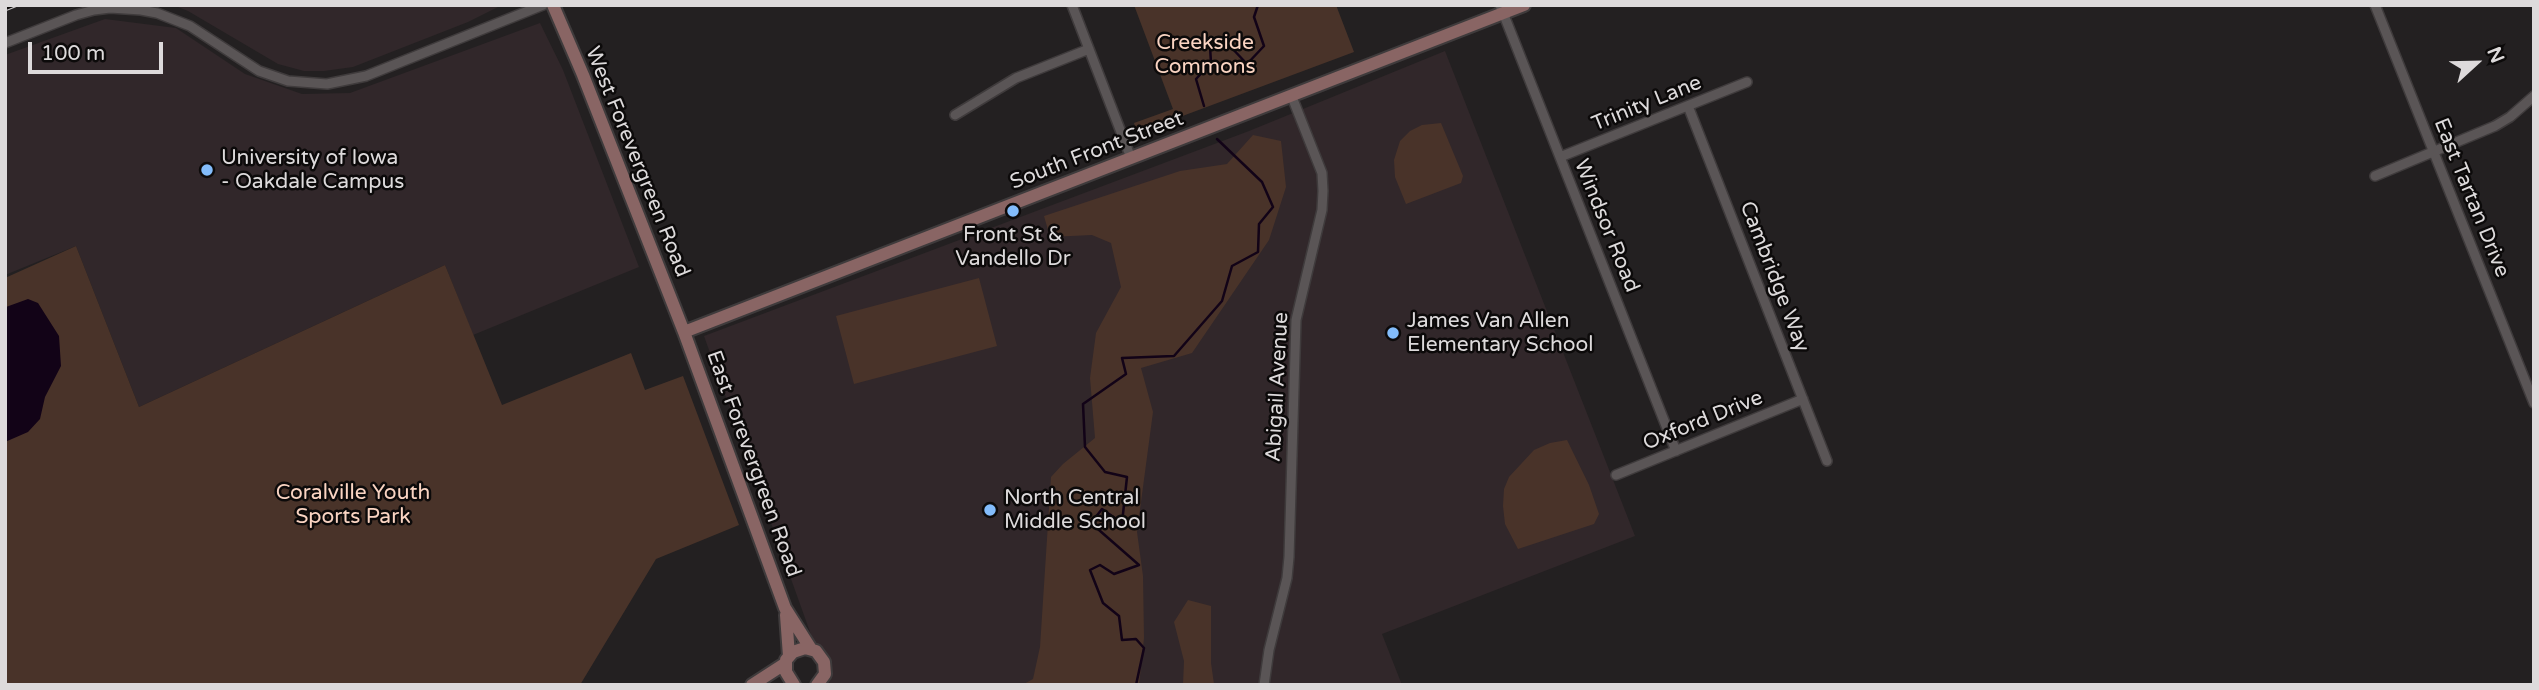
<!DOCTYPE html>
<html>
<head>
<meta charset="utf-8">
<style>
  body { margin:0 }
  #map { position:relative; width:2539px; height:690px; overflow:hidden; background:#232021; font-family:"Varela Round",sans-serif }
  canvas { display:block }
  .frame { position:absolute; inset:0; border:7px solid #dddadb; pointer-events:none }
  .north { position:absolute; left:2441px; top:28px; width:70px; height:70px; -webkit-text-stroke:5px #0c0a0a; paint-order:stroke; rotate:68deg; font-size:19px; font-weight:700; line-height:28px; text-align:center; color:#dddadb }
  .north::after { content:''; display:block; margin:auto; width:24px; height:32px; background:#dddadb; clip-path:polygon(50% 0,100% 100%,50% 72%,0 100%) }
  .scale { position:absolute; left:28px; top:42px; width:135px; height:32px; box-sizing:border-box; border:4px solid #dddadb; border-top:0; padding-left:9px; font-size:21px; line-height:24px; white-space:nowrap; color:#dddadb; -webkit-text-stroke:5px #0c0a0a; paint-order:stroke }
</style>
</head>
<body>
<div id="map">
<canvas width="2539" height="690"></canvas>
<div class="frame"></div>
<div class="north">N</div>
<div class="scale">100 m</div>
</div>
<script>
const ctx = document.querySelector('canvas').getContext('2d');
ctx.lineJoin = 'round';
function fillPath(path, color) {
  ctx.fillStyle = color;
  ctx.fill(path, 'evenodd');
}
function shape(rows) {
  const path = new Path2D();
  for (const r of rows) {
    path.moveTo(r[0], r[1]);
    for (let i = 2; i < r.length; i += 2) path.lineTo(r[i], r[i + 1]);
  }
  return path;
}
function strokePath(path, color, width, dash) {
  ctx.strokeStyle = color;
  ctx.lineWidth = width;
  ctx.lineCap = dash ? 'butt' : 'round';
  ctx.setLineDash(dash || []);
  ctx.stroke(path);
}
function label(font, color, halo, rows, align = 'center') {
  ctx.font = font + ' "Varela Round",sans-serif';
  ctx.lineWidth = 5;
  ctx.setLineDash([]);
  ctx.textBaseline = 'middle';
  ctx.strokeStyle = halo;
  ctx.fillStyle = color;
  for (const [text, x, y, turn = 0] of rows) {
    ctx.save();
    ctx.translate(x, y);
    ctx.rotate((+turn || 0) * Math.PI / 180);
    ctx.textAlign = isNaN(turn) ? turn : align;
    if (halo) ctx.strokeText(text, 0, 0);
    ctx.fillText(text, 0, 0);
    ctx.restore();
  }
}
const built = shape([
  [173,5,502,5,468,22,353,67,324,71,304,71,278,64,188,11],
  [105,19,176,28,245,74,302,94,350,93,540,23,563,70,639,267,473,335,445,265,139,407,76,246,5,275,5,55],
  [1445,51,1635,536,1382,634,1402,685,829,685,704,336,1249,131]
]);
const green = shape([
  [1134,5,1336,5,1354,52,1137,133,1134,123,1173,109],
  [1441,123,1463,176,1461,183,1406,204,1395,177,1394,160,1400,141,1410,131,1422,125],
  [1253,135,1281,141,1286,187,1269,240,1192,353,1141,368,1153,412,1137,532,1143,576,1144,638,1139,685,1022,685,1033,679,1040,647,1051,477,1063,464,1095,438,1090,378,1096,333,1121,287,1111,243,1092,235,1050,237,1044,216,1180,171,1227,164],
  [76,246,139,407,445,265,502,405,631,353,645,390,683,376,739,525,656,559,580,685,5,685,5,278],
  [979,278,997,346,854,384,836,316],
  [1567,440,1589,485,1599,514,1594,524,1518,549,1505,524,1503,506,1504,489,1509,477,1534,450,1550,443],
  [1188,600,1211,606,1211,663,1214,684,1217,685,1183,685,1184,661,1174,622]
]);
const water = shape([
  [28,299,38,303,59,336,61,366,45,397,40,419,28,432,5,442,5,313,6,307]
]);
const stream = shape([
  [1204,106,1196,79,1211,63,1210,46,1228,44,1247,64,1264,46,1254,17,1258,5],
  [1136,685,1144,648,1136,639,1122,640,1119,616,1103,603,1090,570,1100,565,1114,574,1139,565,1091,523,1102,509,1122,523,1127,477,1105,472,1085,447,1083,404,1126,374,1122,358,1174,356,1222,301,1232,266,1258,252,1259,224,1273,207,1262,182,1217,139]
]);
const street = shape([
  [1072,5,1131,158],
  [1500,5,1676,451],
  [2375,5,2534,403],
  [5,43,76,15,94,10,110,8,141,10,157,13,190,26,259,71,288,81,327,84,366,76,543,5],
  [1688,106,1827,461],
  [955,115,1016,78,1089,49],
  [1560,157,1747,82],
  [2375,176,2495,126,2510,117,2534,96],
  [1616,475,1803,399],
  [1264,685,1269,650,1287,578,1289,557,1296,320,1322,210,1323,191,1322,173,1292,97]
]);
const secondary = shape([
  [553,5,583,75,684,332,785,608,811,649],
  [684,332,1524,5],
  [786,615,789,656],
  [752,685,786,663],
  [794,685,786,672,786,660,793,652,805,648,816,651,824,662,825,674,817,685]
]);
const rail = shape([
  [5,9,15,5]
]);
const markers = [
  [207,170,7,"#83bcfb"],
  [1013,211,7,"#83bcfb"],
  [1393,333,7,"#83bcfb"],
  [990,510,7,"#83bcfb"]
];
const parkNames = [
  ["Creekside",1205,43],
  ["Commons",1205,67],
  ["Coralville Youth",353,493],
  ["Sports Park",353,517]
];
const streetNames = [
  ["Trinity Lane",1647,104,-22],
  ["South Front Street",1097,151,-21],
  ["West Forevergreen Road",637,162,68],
  ["East Tartan Drive",2471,198,68],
  ["Windsor Road",1606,226,68],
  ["Cambridge Way",1774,277,69],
  ["Abigail Avenue",1278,387,-87],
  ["Oxford Drive",1703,421,-22],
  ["East Forevergreen Road",753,464,70]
];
const poiNames = [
  ["University of Iowa",221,158],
  ["- Oakdale Campus",221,182],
  ["Front St &",1013,235,"center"],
  ["Vandello Dr",1013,259,"center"],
  ["James Van Allen",1407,321],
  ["Elementary School",1407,345],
  ["North Central",1004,498],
  ["Middle School",1004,522]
];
fillPath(built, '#31272a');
fillPath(green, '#493329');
fillPath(water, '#120317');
strokePath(stream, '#120317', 2.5);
strokePath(street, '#3f3b3c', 12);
strokePath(secondary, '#3f3b3c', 16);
strokePath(street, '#5a5556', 9);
strokePath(secondary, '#896564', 12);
strokePath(rail, '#c7c4c5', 5);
strokePath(rail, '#0c0a0a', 2.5, [8]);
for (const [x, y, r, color] of markers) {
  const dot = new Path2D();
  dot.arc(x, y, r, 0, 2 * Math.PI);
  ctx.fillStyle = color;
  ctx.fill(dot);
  strokePath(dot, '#0c0a0a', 2.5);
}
label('21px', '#fad4c2', '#0c0a0a', parkNames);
label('21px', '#dddadb', '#0c0a0a', streetNames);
label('21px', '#dddadb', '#0c0a0a', poiNames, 'left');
</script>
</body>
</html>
